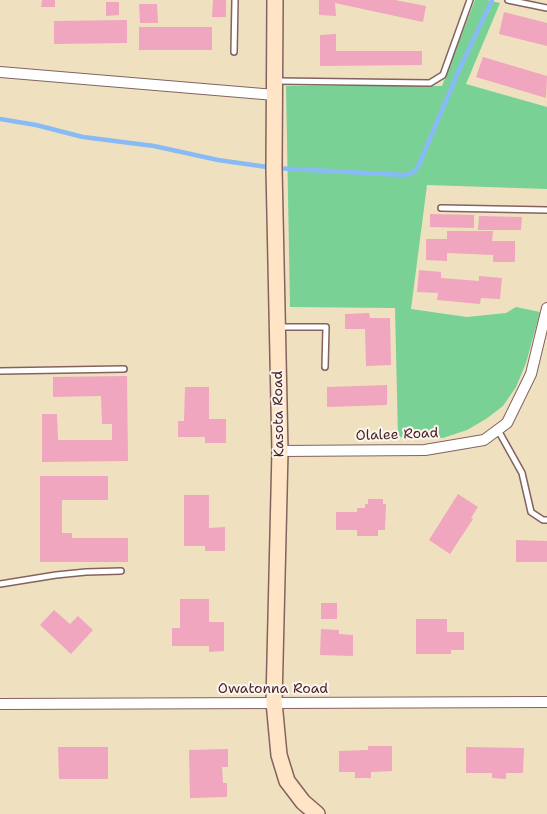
<!DOCTYPE html>
<html>
<head>
<meta charset="utf-8">
<style>
  body { margin:0 }
  canvas { display:block; background:#efe0c0 }
</style>
</head>
<body>
<canvas width="547" height="814"></canvas>
<script>
const ctx = document.querySelector('canvas').getContext('2d');
ctx.lineJoin = 'round';
function fillPath(path, color) {
  ctx.fillStyle = color;
  ctx.fill(path, 'evenodd');
}
function shape(rows) {
  const path = new Path2D();
  for (const r of rows) {
    path.moveTo(r[0], r[1]);
    for (let i = 2; i < r.length; i += 2) path.lineTo(r[i], r[i + 1]);
  }
  return path;
}
function strokePath(path, color, width, dash) {
  ctx.strokeStyle = color;
  ctx.lineWidth = width;
  ctx.lineCap = dash ? 'butt' : 'round';
  ctx.setLineDash(dash || []);
  ctx.stroke(path);
}
function label(font, color, halo, rows, align = 'center') {
  ctx.font = font + ' "Shantell Sans",sans-serif';
  ctx.lineWidth = 4;
  ctx.setLineDash([]);
  ctx.textBaseline = 'middle';
  ctx.strokeStyle = halo;
  ctx.fillStyle = color;
  for (const [text, x, y, turn = 0] of rows) {
    ctx.save();
    ctx.translate(x, y);
    ctx.rotate((+turn || 0) * Math.PI / 180);
    ctx.textAlign = isNaN(turn) ? turn : align;
    if (halo) ctx.strokeText(text, 0, 0);
    ctx.fillText(text, 0, 0);
    ctx.restore();
  }
}
const green = shape([
  [475,0,487,0,500,3,466,84,547,107,547,189,427,185,411,309,467,317,506,313,516,307,540,312,526,363,516,387,503,406,486,419,467,430,443,438,398,437,395,308,290,307,286,86,442,86]
]);
const stream = shape([
  [0,119,36,125,83,137,154,146,218,160,274,168,403,175,409,174,414,172,418,167,459,70,492,0]
]);
const building = shape([
  [42,0,55,0,55,7,41,7],
  [213,0,226,0,226,17,212,17],
  [319,0,395,0,426,6,423,22,335,3,336,16,319,15],
  [106,2,119,2,119,15,106,16],
  [139,4,157,4,158,23,140,23],
  [504,12,547,23,547,46,499,34],
  [127,20,127,43,54,44,54,21],
  [139,27,212,27,212,50,139,50],
  [336,34,336,51,422,51,422,65,320,66,320,35],
  [483,57,547,76,546,98,476,77],
  [430,214,474,215,474,228,430,227],
  [479,216,522,217,521,230,478,230],
  [447,231,493,231,492,241,515,241,515,262,493,262,493,255,447,253,447,261,426,260,426,239,447,239],
  [419,270,441,272,441,278,479,281,479,276,502,278,500,299,481,298,480,304,437,300,438,293,417,292],
  [369,313,370,318,390,318,391,365,366,366,365,329,345,329,345,314],
  [127,376,128,461,42,462,42,414,57,414,58,440,112,440,112,424,102,424,101,396,53,397,53,377],
  [387,385,387,405,327,407,327,387],
  [185,387,209,387,209,419,226,419,226,443,205,443,205,437,178,437,178,421,184,421],
  [40,476,108,476,108,500,62,500,62,533,72,533,72,538,128,538,128,562,40,562],
  [458,494,478,507,471,518,473,519,450,554,429,540],
  [184,495,209,495,209,528,225,527,225,551,205,551,205,546,184,546],
  [368,499,383,499,383,504,386,504,385,530,378,530,378,536,357,536,357,530,336,530,336,512,357,512,357,508,365,508,365,504,368,504],
  [516,540,547,541,547,562,516,562],
  [180,599,209,599,209,622,224,622,224,651,209,652,209,646,172,646,172,628,180,628],
  [321,603,337,603,337,619,321,619],
  [54,610,70,624,78,616,93,630,71,654,40,625],
  [416,619,447,619,447,632,464,632,464,650,451,650,451,654,416,654],
  [321,629,339,630,339,634,353,635,353,656,320,655],
  [368,746,392,746,392,771,371,772,371,778,355,778,355,772,339,772,339,751,368,750],
  [58,747,108,747,108,779,59,779],
  [466,747,524,748,523,773,506,773,506,779,492,778,492,773,466,773],
  [228,749,228,767,222,767,223,783,227,783,227,797,190,798,189,750]
]);
const lane = shape([
  [508,0,547,8],
  [234,52,235,0],
  [277,81,430,83,443,75,470,0],
  [441,208,547,210],
  [278,327,326,327,325,367],
  [0,371,124,369],
  [498,430,522,473,531,512,543,520,547,520],
  [0,584,56,575,86,572,121,571]
]);
const street = shape([
  [0,72,275,95],
  [280,451,425,450,484,440,507,423,531,374,547,308],
  [0,704,547,702]
]);
const secondary = shape([
  [275,0,274,168,280,451,274,702,279,755,287,781,303,802,317,814]
]);
const streetNames = [
  ["Kasota Road",279,414,-91],
  ["Olalee Road",397,435,-2],
  ["Owatonna Road",273,689]
];
fillPath(green, '#7ad196');
strokePath(stream, '#88bbf6', 4.5);
fillPath(building, '#efa6be');
strokePath(lane, '#84635f', 8);
strokePath(street, '#84635f', 12);
strokePath(secondary, '#84635f', 18);
strokePath(lane, '#fff', 5);
strokePath(street, '#fff', 10);
strokePath(secondary, '#ffe4c6', 15);
label('14px', '#4a1f2b', '#fbf7ec', streetNames);
</script>
</body>
</html>
